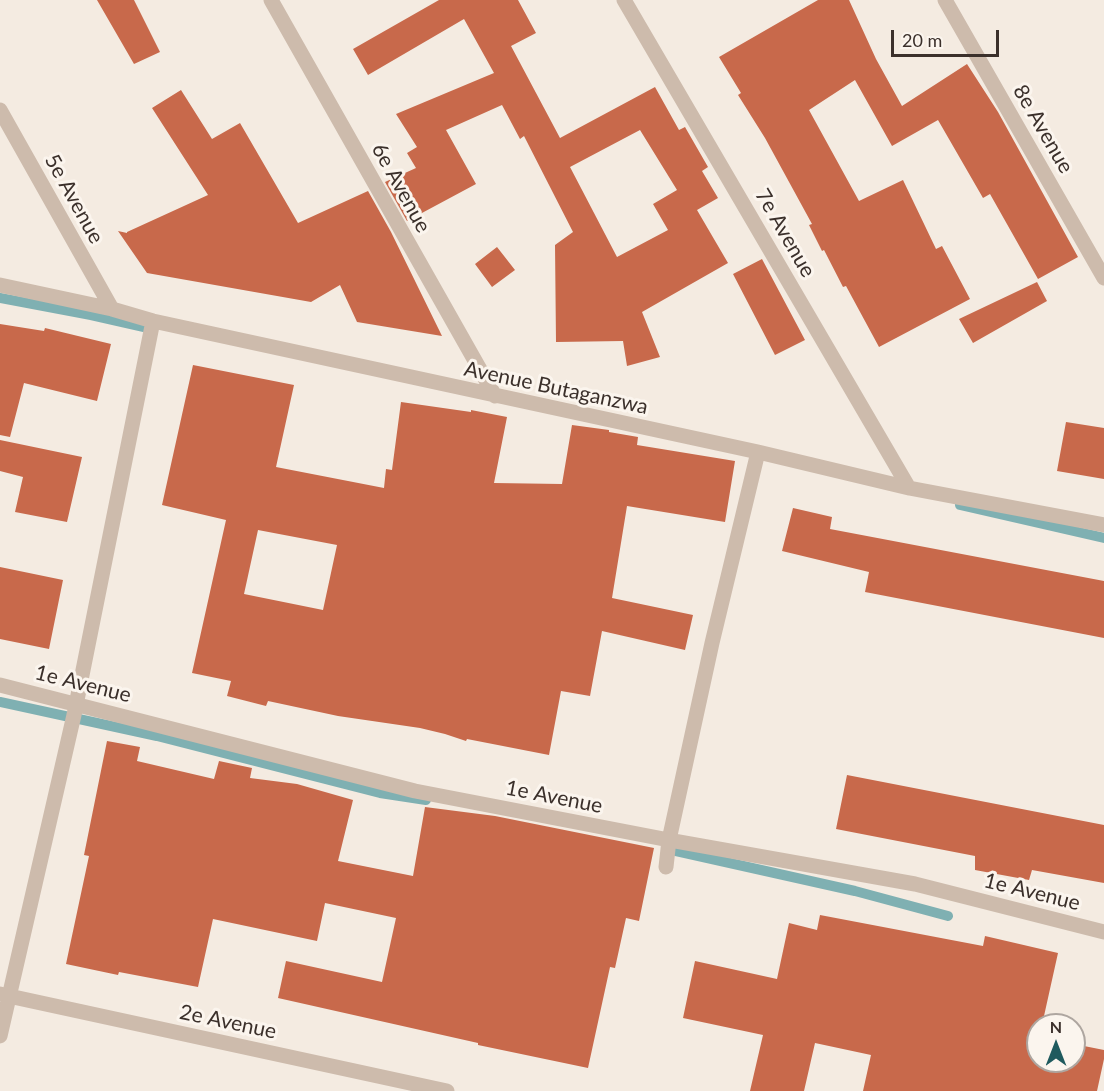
<!DOCTYPE html>
<html>
<head>
<meta charset="utf-8">
<style>
  body { margin:0 }
  #map { position:relative; width:1104px; height:1091px; overflow:hidden; background:#f4ebe1; font-family:Lato,sans-serif }
  canvas { display:block }
  .north { position:absolute; left:1026px; top:1013px; width:60px; height:60px; box-sizing:border-box; background:#fbf5ee; border:2px solid #aea6a0; border-radius:50%; rotate:0deg; font-size:16px; font-weight:700; line-height:24px; text-align:center; color:#3b302b }
  .north::after { content:''; display:block; margin:auto; width:21px; height:27px; background:#1f5a5e; clip-path:polygon(50% 0,100% 100%,50% 72%,0 100%) }
  .scale { position:absolute; left:891px; top:30px; width:108px; height:27px; box-sizing:border-box; border:3px solid #3b302b; border-top:0; padding-left:8px; font-size:18px; line-height:21px; white-space:nowrap; color:#3b302b; -webkit-text-stroke:4px #fbf5ee; paint-order:stroke }
</style>
</head>
<body>
<div id="map">
<canvas width="1104" height="1091"></canvas>
<div class="north">N</div>
<div class="scale">20 m</div>
</div>
<script>
const ctx = document.querySelector('canvas').getContext('2d');
ctx.lineJoin = 'round';
function shape(rows) {
  const path = new Path2D();
  for (const r of rows) {
    path.moveTo(r[0], r[1]);
    for (let i = 2; i < r.length; i += 2) path.lineTo(r[i], r[i + 1]);
  }
  return path;
}
function strokePath(path, color, width, dash) {
  ctx.strokeStyle = color;
  ctx.lineWidth = width;
  ctx.lineCap = dash ? 'butt' : 'round';
  ctx.setLineDash(dash || []);
  ctx.stroke(path);
}
function fillPath(path, color) {
  ctx.fillStyle = color;
  ctx.fill(path, 'evenodd');
}
function label(font, color, halo, rows, align = 'center') {
  ctx.font = font + ' Lato,sans-serif';
  ctx.lineWidth = 6;
  ctx.setLineDash([]);
  ctx.textBaseline = 'middle';
  ctx.strokeStyle = halo;
  ctx.fillStyle = color;
  for (const [text, x, y, turn = 0] of rows) {
    ctx.save();
    ctx.translate(x, y);
    ctx.rotate((+turn || 0) * Math.PI / 180);
    ctx.textAlign = isNaN(turn) ? turn : align;
    if (halo) ctx.strokeText(text, 0, 0);
    ctx.fillText(text, 0, 0);
    ctx.restore();
  }
}
const stream = shape([
  [0,298,91,315,144,327],
  [960,505,1104,538],
  [0,702,157,736,380,793,426,800],
  [676,851,855,891,948,916]
]);
const building = shape([
  [97,0,134,0,160,52,134,64],
  [439,0,518,0,536,33,511,46,560,138,655,87,679,130,685,127,708,167,702,171,718,198,697,210,728,263,642,312,660,357,627,366,623,341,556,342,555,245,573,232,524,136,520,139,502,105,446,130,476,184,407,221,385,182,416,168,407,153,417,147,396,114,494,73,464,19,368,75,353,49],
  [640,130,677,190,653,204,668,230,617,257,570,167],
  [818,0,849,0,876,59,902,106,967,64,998,112,1078,257,1038,279,990,194,983,198,938,120,892,146,855,80,809,110,859,201,903,180,936,249,942,246,970,299,879,347,846,286,843,287,824,250,822,251,809,225,812,224,765,138,738,95,741,93,719,57],
  [181,90,212,139,240,123,298,223,368,191,391,232,442,336,357,322,340,285,311,302,147,273,118,231,127,233,127,232,208,195,152,108],
  [497,247,515,270,492,287,475,264],
  [762,259,805,340,775,355,733,274],
  [1037,282,1047,301,973,343,959,319],
  [0,324,44,331,45,328,111,344,97,401,24,383,10,437,0,435],
  [193,365,294,385,276,467,384,488,386,469,392,470,401,402,471,412,471,410,507,417,494,483,562,484,572,425,609,430,609,432,638,437,637,445,735,461,725,522,627,506,612,598,693,615,685,650,602,631,590,696,561,691,549,755,467,739,466,741,445,734,420,728,338,716,268,701,266,706,227,696,231,681,192,673,226,520,162,505],
  [258,530,337,545,323,610,244,594],
  [1066,422,1104,428,1104,479,1057,471],
  [0,440,82,457,67,522,15,512,23,477,0,471],
  [793,508,832,517,830,529,1104,581,1104,638,865,592,869,572,782,551],
  [0,567,63,580,49,649,0,639],
  [107,741,140,747,137,761,214,779,219,761,252,768,250,778,297,784,353,800,338,861,413,876,425,807,495,816,654,848,639,921,626,918,615,968,610,967,588,1068,478,1045,478,1043,278,998,286,961,382,982,396,918,325,903,317,941,213,919,198,987,119,972,118,975,66,964,89,856,84,855],
  [847,775,1104,825,1104,883,1032,870,1029,880,975,870,975,856,836,829],
  [820,915,983,946,985,936,1058,953,1042,1025,1038,1025,1038,1061,1074,1061,1074,1044,1104,1050,1104,1059,1097,1091,863,1091,871,1055,815,1043,804,1091,750,1091,763,1035,683,1018,695,961,777,979,789,923,817,930]
]);
const minor = shape([
  [271,0,495,396],
  [624,0,909,488],
  [945,0,1104,278],
  [0,110,112,309],
  [0,285,112,309,153,321,758,452,909,488,1104,525],
  [0,685,415,791,669,840,915,884,1104,932],
  [666,867,669,840,712,643,758,452],
  [0,994,447,1091],
  [0,1036,74,715,153,321]
]);
const streetNames = [
  ["8e Avenue",1043,129,60],
  ["6e Avenue",401,188,61],
  ["5e Avenue",74,199,61],
  ["7e Avenue",785,233,60],
  ["Avenue Butaganzwa",556,388,12],
  ["1e Avenue",83,684,14],
  ["1e Avenue",554,797,11],
  ["1e Avenue",1032,892,14],
  ["2e Avenue",228,1022,12]
];
strokePath(stream, '#7fb0b2', 10);
fillPath(building, '#c8694b');
strokePath(minor, '#cdbbac', 15);
label('21px', '#3b302b', '#fbf5ee', streetNames);
</script>
</body>
</html>
